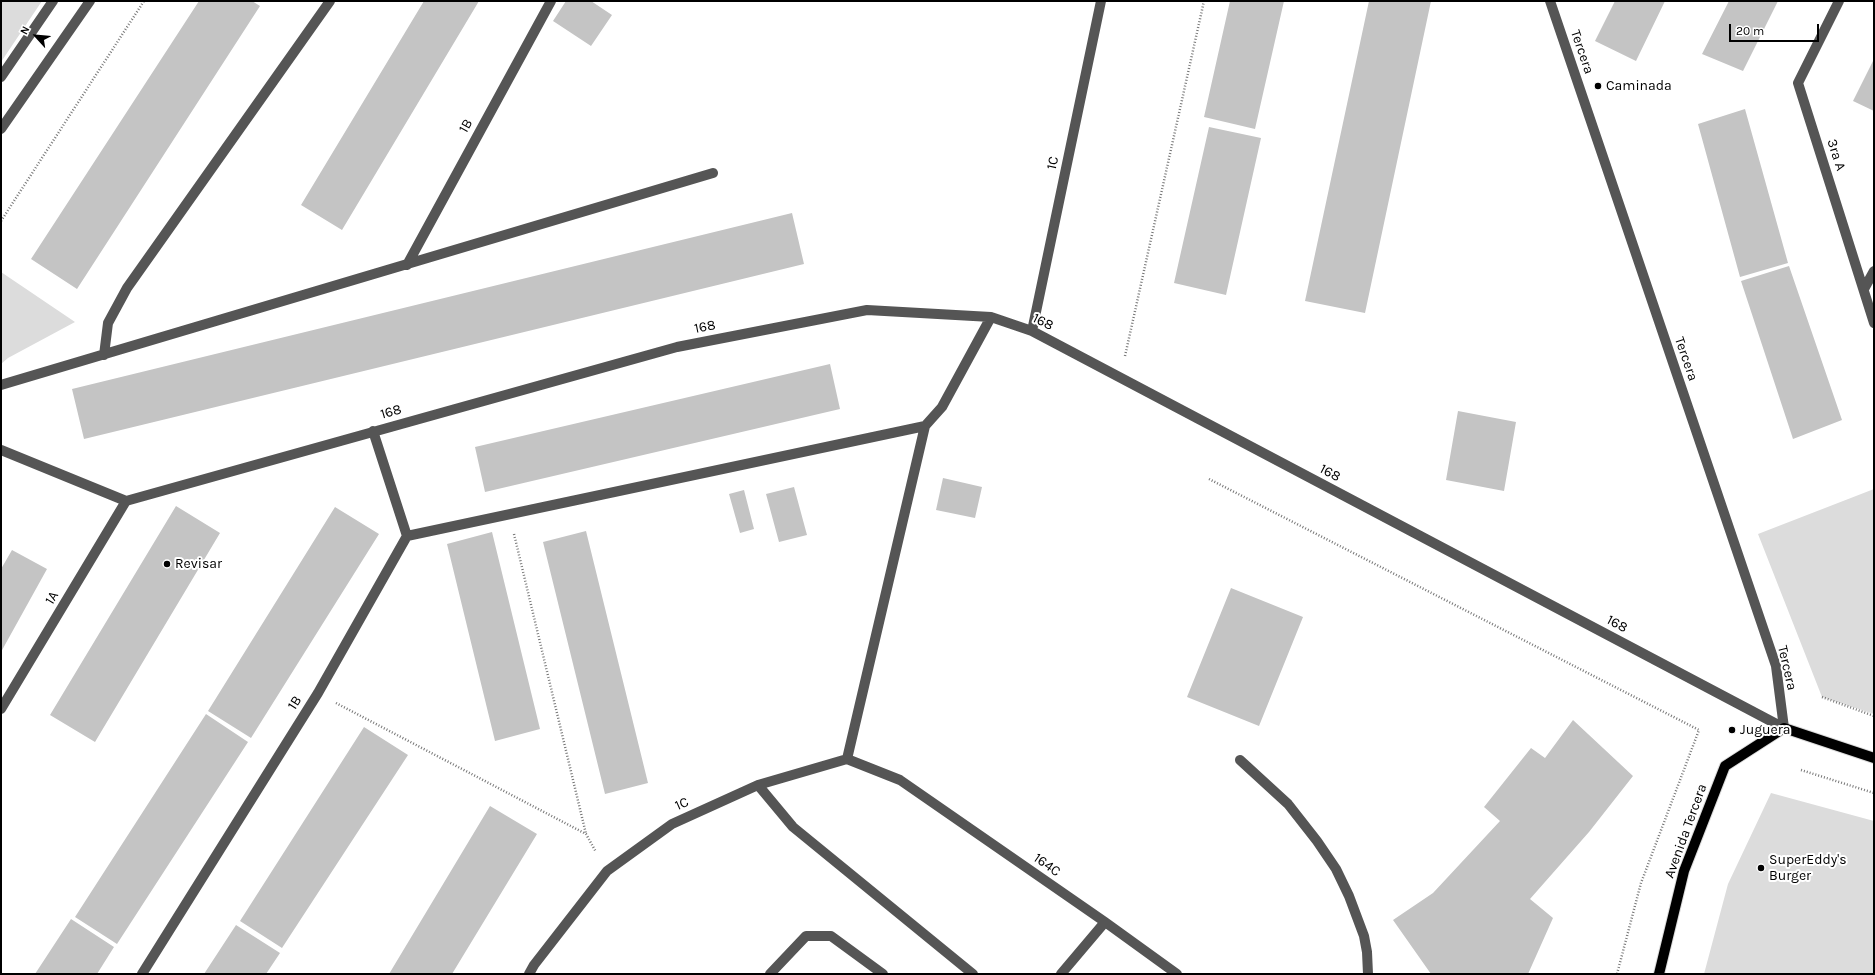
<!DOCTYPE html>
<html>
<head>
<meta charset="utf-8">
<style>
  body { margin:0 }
  #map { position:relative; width:1875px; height:975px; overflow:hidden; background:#fff; font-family:Karla,sans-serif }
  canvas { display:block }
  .frame { position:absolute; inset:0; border:2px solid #000; pointer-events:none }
  .north { position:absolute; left:16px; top:16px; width:40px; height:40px; -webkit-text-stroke:3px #fff; paint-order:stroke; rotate:297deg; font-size:11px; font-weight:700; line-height:16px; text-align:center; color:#000 }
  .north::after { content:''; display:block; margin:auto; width:14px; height:18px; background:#000; clip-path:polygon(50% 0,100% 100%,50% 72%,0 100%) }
  .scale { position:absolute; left:1729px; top:24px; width:90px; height:18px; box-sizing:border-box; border:2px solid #000; border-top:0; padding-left:5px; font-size:12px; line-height:14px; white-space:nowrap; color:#000; -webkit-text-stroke:3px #fff; paint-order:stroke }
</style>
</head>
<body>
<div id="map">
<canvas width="1875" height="975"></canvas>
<div class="frame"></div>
<div class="north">N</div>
<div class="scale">20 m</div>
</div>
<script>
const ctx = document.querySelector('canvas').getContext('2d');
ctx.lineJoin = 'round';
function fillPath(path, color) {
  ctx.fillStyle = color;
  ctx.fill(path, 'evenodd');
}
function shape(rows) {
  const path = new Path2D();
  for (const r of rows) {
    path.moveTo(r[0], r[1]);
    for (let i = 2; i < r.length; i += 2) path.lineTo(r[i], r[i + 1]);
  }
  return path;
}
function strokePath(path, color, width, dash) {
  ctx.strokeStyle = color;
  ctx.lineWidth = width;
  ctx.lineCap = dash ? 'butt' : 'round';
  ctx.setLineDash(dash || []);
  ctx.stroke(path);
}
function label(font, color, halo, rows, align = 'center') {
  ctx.font = font + ' Karla,sans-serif';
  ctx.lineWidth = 4;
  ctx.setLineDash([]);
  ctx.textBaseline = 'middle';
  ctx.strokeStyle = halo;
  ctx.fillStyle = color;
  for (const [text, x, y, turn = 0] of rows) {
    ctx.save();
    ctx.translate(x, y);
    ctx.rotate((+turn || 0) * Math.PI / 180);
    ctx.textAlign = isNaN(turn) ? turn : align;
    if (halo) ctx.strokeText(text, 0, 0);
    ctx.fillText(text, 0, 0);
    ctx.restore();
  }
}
const green = shape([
  [1,1,42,1,1,62],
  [1,272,75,322,8,358,1,364],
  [1874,489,1874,714,1822,697,1758,534],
  [1771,793,1874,821,1874,974,1704,974,1728,884]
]);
const building = shape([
  [199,1,252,1,260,6,77,289,31,259],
  [424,1,479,1,342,230,301,205],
  [566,1,591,1,612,15,591,46,553,21],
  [1230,1,1284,1,1255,129,1204,117],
  [1369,1,1431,1,1365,313,1305,301],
  [1615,1,1665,1,1636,61,1595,41],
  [1729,1,1778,1,1743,71,1702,54],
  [1874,59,1874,111,1853,101],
  [1745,109,1788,263,1740,277,1698,124],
  [1209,127,1261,138,1226,295,1174,283],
  [792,213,804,264,84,439,72,389],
  [1789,266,1842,420,1793,439,1741,281],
  [830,364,840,409,485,492,475,447],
  [1458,411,1516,422,1504,491,1446,480],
  [943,478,982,487,975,518,936,510],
  [794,487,807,535,779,542,766,494],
  [744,490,754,529,740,533,729,494],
  [176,506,220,533,95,742,50,715],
  [335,507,379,534,251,738,208,711],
  [586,531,648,783,605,794,543,542],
  [492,532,540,729,495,741,447,544],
  [12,550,47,569,1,652,1,569],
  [1231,588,1303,617,1259,726,1187,697],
  [206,714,248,742,117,944,75,917],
  [1573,720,1633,776,1589,832,1530,899,1553,918,1528,974,1431,974,1393,920,1433,893,1500,821,1484,807,1531,748,1545,758],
  [364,727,408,755,282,948,240,921],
  [490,806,537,834,452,974,389,974],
  [71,919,114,947,97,974,35,974],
  [236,925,280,953,266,974,204,974]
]);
const path = shape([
  [1,221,144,1],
  [1125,356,1204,1],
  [1209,479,1699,730,1641,883,1617,974],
  [514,534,586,834],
  [1822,697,1874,716],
  [336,703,586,834,596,852],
  [1801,770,1874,793]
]);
const minor = shape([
  [1550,1,1776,666,1784,728],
  [1839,1,1798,83,1874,323],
  [1,77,53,1],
  [1,129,90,1],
  [407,265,551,1],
  [1864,289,1874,271],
  [1032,331,1101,1],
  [104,355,108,323,127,288,330,1],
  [1,385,713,173],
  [1,450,126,501],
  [126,501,677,347,867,310,991,317,1032,331,1784,728],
  [407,536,925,426],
  [1,709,126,501],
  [847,759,925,426,942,407,991,317],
  [1240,760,1288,804,1317,841,1336,869,1349,896,1364,936,1367,952,1368,974],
  [758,785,793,827,973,974],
  [142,974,318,693,407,536,373,431],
  [529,974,534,965,607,871,672,824,758,785,847,759,900,780,1105,922,1177,974],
  [770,974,806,936,831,936,883,974],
  [1061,974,1105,922]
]);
const major = shape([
  [1659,974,1684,871,1725,766,1784,728,1874,758]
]);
const markers = [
  [1598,86,4,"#000"],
  [167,564,4,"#000"],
  [1732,730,4,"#000"],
  [1761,868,4,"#000"]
];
const streetNames = [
  ["Tercera",1582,52,71],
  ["1B",466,126,-61],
  ["3ra A",1836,155,72],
  ["1C",1053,163,-78],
  ["168",1043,322,26],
  ["168",705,327,-11],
  ["Tercera",1686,359,71],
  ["168",391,412,-16],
  ["168",1330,473,28],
  ["1A",52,598,-59],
  ["168",1617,624,28],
  ["Tercera",1787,668,77],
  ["1B",295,703,-58],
  ["1C",682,804,-24],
  ["Avenida Tercera",1686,831,-70],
  ["164C",1047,865,35]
];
const poiNames = [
  ["Caminada",1606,86],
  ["Revisar",175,564],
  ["Juguera",1740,730],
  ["SuperEddy's",1769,860],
  ["Burger",1769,876]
];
fillPath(green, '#dcdcdc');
fillPath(building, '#c4c4c4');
strokePath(major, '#dbdbdb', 12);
strokePath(path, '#777', 2.5, [1, 2]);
strokePath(minor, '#555', 10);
strokePath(major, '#000', 10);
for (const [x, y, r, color] of markers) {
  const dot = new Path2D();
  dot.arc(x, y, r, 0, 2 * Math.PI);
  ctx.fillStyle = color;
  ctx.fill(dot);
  strokePath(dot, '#fff', 1.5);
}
label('14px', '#000', '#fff', streetNames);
label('14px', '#000', '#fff', poiNames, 'left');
</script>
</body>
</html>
